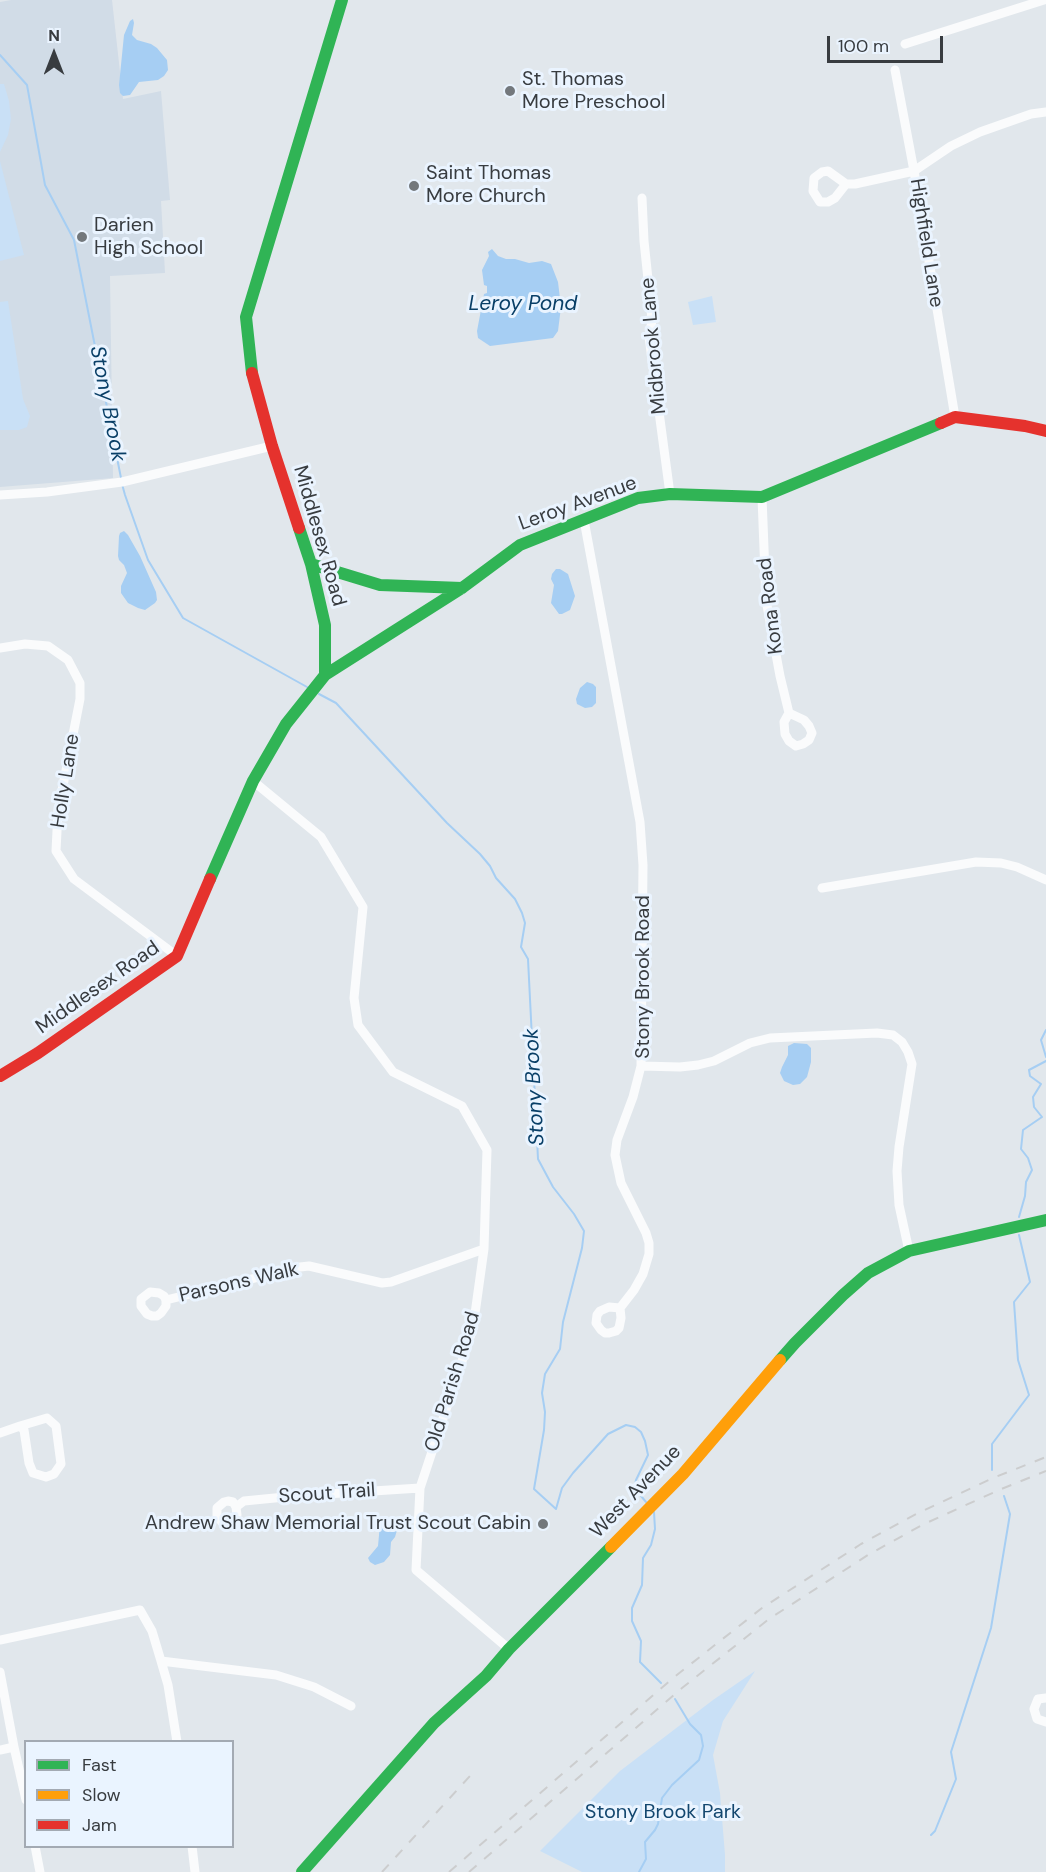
<!DOCTYPE html>
<html>
<head>
<meta charset="utf-8">
<style>
  body { margin:0 }
  #map { position:relative; width:1046px; height:1872px; overflow:hidden; background:#e1e7ec; font-family:"DM Sans",sans-serif }
  canvas { display:block }
  .legend { position:absolute; left:24px; top:1740px; width:210px; height:108px; box-sizing:border-box; background:#eaf4ff; border:2px solid #a3aab3; margin:0; padding:8px 10px; list-style:none; font-size:18px; color:#383c40 }
  .legend li { display:flex; align-items:center; gap:12px; height:30px }
  .legend b { width:30px; border:2px solid #a3aab3 }
  .north { position:absolute; left:24px; top:24px; width:60px; height:60px; -webkit-text-stroke:4px #eaf4ff; paint-order:stroke; rotate:0deg; font-size:16px; font-weight:700; line-height:24px; text-align:center; color:#383c40 }
  .north::after { content:''; display:block; margin:auto; width:21px; height:27px; background:#383c40; clip-path:polygon(50% 0,100% 100%,50% 72%,0 100%) }
  .scale { position:absolute; left:827px; top:36px; width:116px; height:27px; box-sizing:border-box; border:3px solid #383c40; border-top:0; padding-left:8px; font-size:18px; line-height:21px; white-space:nowrap; color:#383c40; -webkit-text-stroke:4px #eaf4ff; paint-order:stroke }
</style>
</head>
<body>
<div id="map">
<canvas width="1046" height="1872"></canvas>
<ul class="legend">
<li><b style="height:8px;background:#30b455"></b>Fast</li>
<li><b style="height:8px;background:#ff9f0a"></b>Slow</li>
<li><b style="height:8px;background:#e5322d"></b>Jam</li>
</ul>
<div class="north">N</div>
<div class="scale">100 m</div>
</div>
<script>
const ctx = document.querySelector('canvas').getContext('2d');
ctx.lineJoin = 'round';
function fillPath(path, color) {
  ctx.fillStyle = color;
  ctx.fill(path, 'evenodd');
}
function shape(rows) {
  const path = new Path2D();
  for (const r of rows) {
    path.moveTo(r[0], r[1]);
    for (let i = 2; i < r.length; i += 2) path.lineTo(r[i], r[i + 1]);
  }
  return path;
}
function strokePath(path, color, width, dash) {
  ctx.strokeStyle = color;
  ctx.lineWidth = width;
  ctx.lineCap = dash ? 'butt' : 'round';
  ctx.setLineDash(dash || []);
  ctx.stroke(path);
}
function label(font, color, halo, rows, align = 'center') {
  ctx.font = font + ' "DM Sans",sans-serif';
  ctx.lineWidth = 6;
  ctx.setLineDash([]);
  ctx.textBaseline = 'middle';
  ctx.strokeStyle = halo;
  ctx.fillStyle = color;
  for (const [text, x, y, turn = 0] of rows) {
    ctx.save();
    ctx.translate(x, y);
    ctx.rotate((+turn || 0) * Math.PI / 180);
    ctx.textAlign = isNaN(turn) ? turn : align;
    if (halo) ctx.strokeText(text, 0, 0);
    ctx.fillText(text, 0, 0);
    ctx.restore();
  }
}
const built = shape([
  [11,0,112,0,123,99,161,91,170,200,161,201,165,273,110,276,113,478,0,487,0,2]
]);
const green = shape([
  [0,84,4,84,9,101,11,119,8,135,0,152],
  [0,161,24,255,0,261],
  [712,296,716,322,693,325,688,302],
  [8,301,23,399,30,416,27,427,19,430,0,430,0,302],
  [755,1671,723,1721,713,1755,720,1793,725,1855,725,1872,582,1872,540,1851,620,1771,713,1700]
]);
const water = shape([
  [133,19,134,23,132,35,137,40,151,44,157,48,167,60,168,70,164,76,158,80,139,82,130,95,123,96,120,93,119,85,124,35,130,21],
  [492,249,498,256,506,259,515,259,529,263,542,261,551,264,558,282,561,307,558,331,553,338,490,346,478,338,477,331,484,294,487,293,487,286,484,285,482,270,489,256,488,252],
  [124,531,128,535,140,556,156,592,157,600,155,603,145,610,138,608,128,603,121,593,121,586,127,573,124,565,119,560,118,556,119,536,120,533],
  [556,569,560,569,568,574,575,596,570,610,562,614,559,614,551,603,554,585,551,579,552,574],
  [587,682,593,684,596,687,596,703,592,707,585,708,577,704,576,699,580,688],
  [794,1043,807,1044,811,1048,811,1062,807,1077,800,1084,793,1085,784,1081,780,1073,782,1067,788,1055,788,1046],
  [391,1518,395,1522,398,1527,395,1537,391,1542,390,1555,384,1562,375,1565,370,1562,368,1558,378,1546,380,1524,384,1520]
]);
const stream = shape([
  [0,55,27,85,45,185,74,240,121,478],
  [122,484,125,495,148,560,183,618,307,687],
  [319,694,336,703,447,823,480,854,490,866,496,878,515,899,522,913,525,923,521,947,528,959,538,1159,553,1187,574,1214,584,1231,582,1248,563,1322,560,1349,545,1374,542,1393,545,1412,544,1430,534,1489,556,1509,562,1488,573,1473,608,1434,626,1425,635,1427,641,1432,645,1441,648,1455,636,1480,635,1485,636,1490,646,1502],
  [1046,1030,1041,1040,1046,1057],
  [1019,1217,1025,1196,1026,1182,1032,1170,1028,1158,1021,1149,1023,1130,1042,1117,1034,1107,1033,1097,1041,1084,1030,1076,1029,1070,1046,1061],
  [992,1470,992,1444,1029,1395,1018,1360,1014,1302,1030,1282,1019,1235],
  [654,1512,655,1529,651,1545,643,1558,642,1585,632,1608,632,1621,641,1641,640,1662,661,1683],
  [931,1835,935,1831,956,1779,951,1752,991,1628,1010,1514,1004,1496],
  [639,1872,646,1859,645,1842,655,1830,658,1824,662,1798,672,1785,699,1760,703,1746,701,1735,690,1724,675,1699]
]);
const street = shape([
  [905,44,1044,0],
  [895,70,914,171,955,417],
  [846,184,828,171,822,172,814,178,813,191,820,202,828,202,835,198,846,184,855,184,914,171,951,146,980,132,1031,114,1046,112],
  [642,198,644,241,651,308,652,321,649,337,670,494],
  [0,495,47,492,122,482,272,446],
  [762,497,766,600,780,676,789,713,804,720,809,726,812,733,809,740,803,744,796,746,789,741,785,734,784,722,789,713],
  [584,520,640,822,643,865,641,1066,633,1097,617,1140,615,1155,621,1183,646,1233,649,1243,649,1254,643,1274,634,1290,620,1308,621,1318,619,1328,616,1331,609,1333,605,1333,601,1330,596,1323,597,1315,600,1311,609,1307,620,1308],
  [0,648,25,644,48,646,68,660,80,683,80,699,58,811,56,851,74,879,177,956],
  [253,781,321,837,363,907,354,998,358,1025,393,1072,462,1106,487,1150,484,1249,473,1328,420,1488,416,1570,509,1649],
  [822,888,976,862,1001,863,1017,867,1046,880],
  [641,1066,680,1067,698,1065,714,1061,750,1043,770,1038,877,1033,893,1035,902,1042,908,1052,912,1064,899,1147,897,1171,899,1205,909,1251],
  [166,1300,164,1296,159,1293,150,1292,141,1299,141,1306,147,1314,152,1316,157,1316,161,1313,166,1306,166,1300,300,1267,309,1266,382,1283,391,1282,484,1249],
  [0,1433,20,1426,24,1430,29,1463,33,1473,46,1477,54,1474,61,1464,56,1426,47,1418,20,1426],
  [236,1507,233,1502,228,1501,224,1502,217,1508,217,1516,222,1522,231,1520,237,1515,236,1507,244,1501,295,1496,420,1488],
  [0,1640,140,1610,152,1631,161,1661,168,1685,177,1742],
  [161,1661,276,1675,314,1687,351,1706],
  [0,1672,14,1747,26,1800],
  [1046,1698,1038,1699,1034,1709,1037,1719,1046,1722],
  [0,1750,14,1747],
  [35,1846,40,1872],
  [192,1846,195,1872]
]);
const fast = shape([
  [252,373,246,317,342,0],
  [311,564,380,585,462,588],
  [325,675,462,588,520,545,638,498,670,494,762,497,941,423],
  [210,879,253,781,286,724,325,675,325,625,311,564,299,528],
  [780,1360,795,1343,843,1295,868,1273,909,1251,1046,1220],
  [302,1872,434,1723,486,1676,509,1649,611,1547]
]);
const slow = shape([
  [611,1547,683,1474,780,1360]
]);
const jam = shape([
  [252,373,272,446,299,528],
  [941,423,955,417,1025,426,1046,431],
  [0,1076,38,1053,177,956,210,879]
]);
const rail = shape([
  [382,1872,470,1776],
  [449,1872,673,1678,762,1608,861,1544,916,1514,993,1478,1046,1457],
  [469,1872,682,1688,769,1619,868,1555,922,1525,999,1490,1046,1471]
]);
const markers = [
  [510,91,6,"#73787c"],
  [414,186,6,"#73787c"],
  [82,237,6,"#73787c"],
  [543,1524,6,"#73787c"]
];
const poiNames = [
  ["St. Thomas",522,80],
  ["More Preschool",522,103],
  ["Saint Thomas",426,174],
  ["More Church",426,197],
  ["Darien",94,226],
  ["High School",94,249],
  ["Andrew Shaw Memorial Trust Scout Cabin",531,1524,"right"]
];
const streetNames = [
  ["Highfield Lane",926,243,81],
  ["Midbrook Lane",654,346,-95],
  ["Leroy Avenue",578,504,-20],
  ["Middlesex Road",319,536,74],
  ["Kona Road",771,606,-97],
  ["Holly Lane",66,781,-81],
  ["Stony Brook Road",644,977,-90],
  ["Middlesex Road",98,988,-35],
  ["Parsons Walk",239,1283,-13],
  ["Old Parish Road",453,1382,-73],
  ["West Avenue",636,1492,-46],
  ["Scout Trail",327,1494,-4]
];
const parkNames = [
  ["Stony Brook Park",663,1813]
];
const waterNames = [
  ["Leroy Pond",523,304],
  ["Stony Brook",107,404,79],
  ["Stony Brook",535,1087,-93]
];
fillPath(built, '#d1dce7');
fillPath(green, '#c9e0f6');
fillPath(water, '#a6cef3');
strokePath(stream, '#a6cef3', 2);
strokePath(street, '#fafbfc', 9);
strokePath(fast, '#30b455', 12);
strokePath(slow, '#ff9f0a', 12);
strokePath(jam, '#e5322d', 12);
strokePath(rail, '#cccdce', 2, [10, 10]);
for (const [x, y, r, color] of markers) {
  const dot = new Path2D();
  dot.arc(x, y, r, 0, 2 * Math.PI);
  ctx.fillStyle = color;
  ctx.fill(dot);
  strokePath(dot, '#eaf4ff', 2);
}
label('20px', '#383c40', '#eaf4ff', poiNames, 'left');
label('20px', '#383c40', '#eaf4ff', streetNames);
label('20px', '#13476f', '#eaf4ff', parkNames);
label('italic 21px', '#093f67', '#eaf4ff', waterNames);
</script>
</body>
</html>
